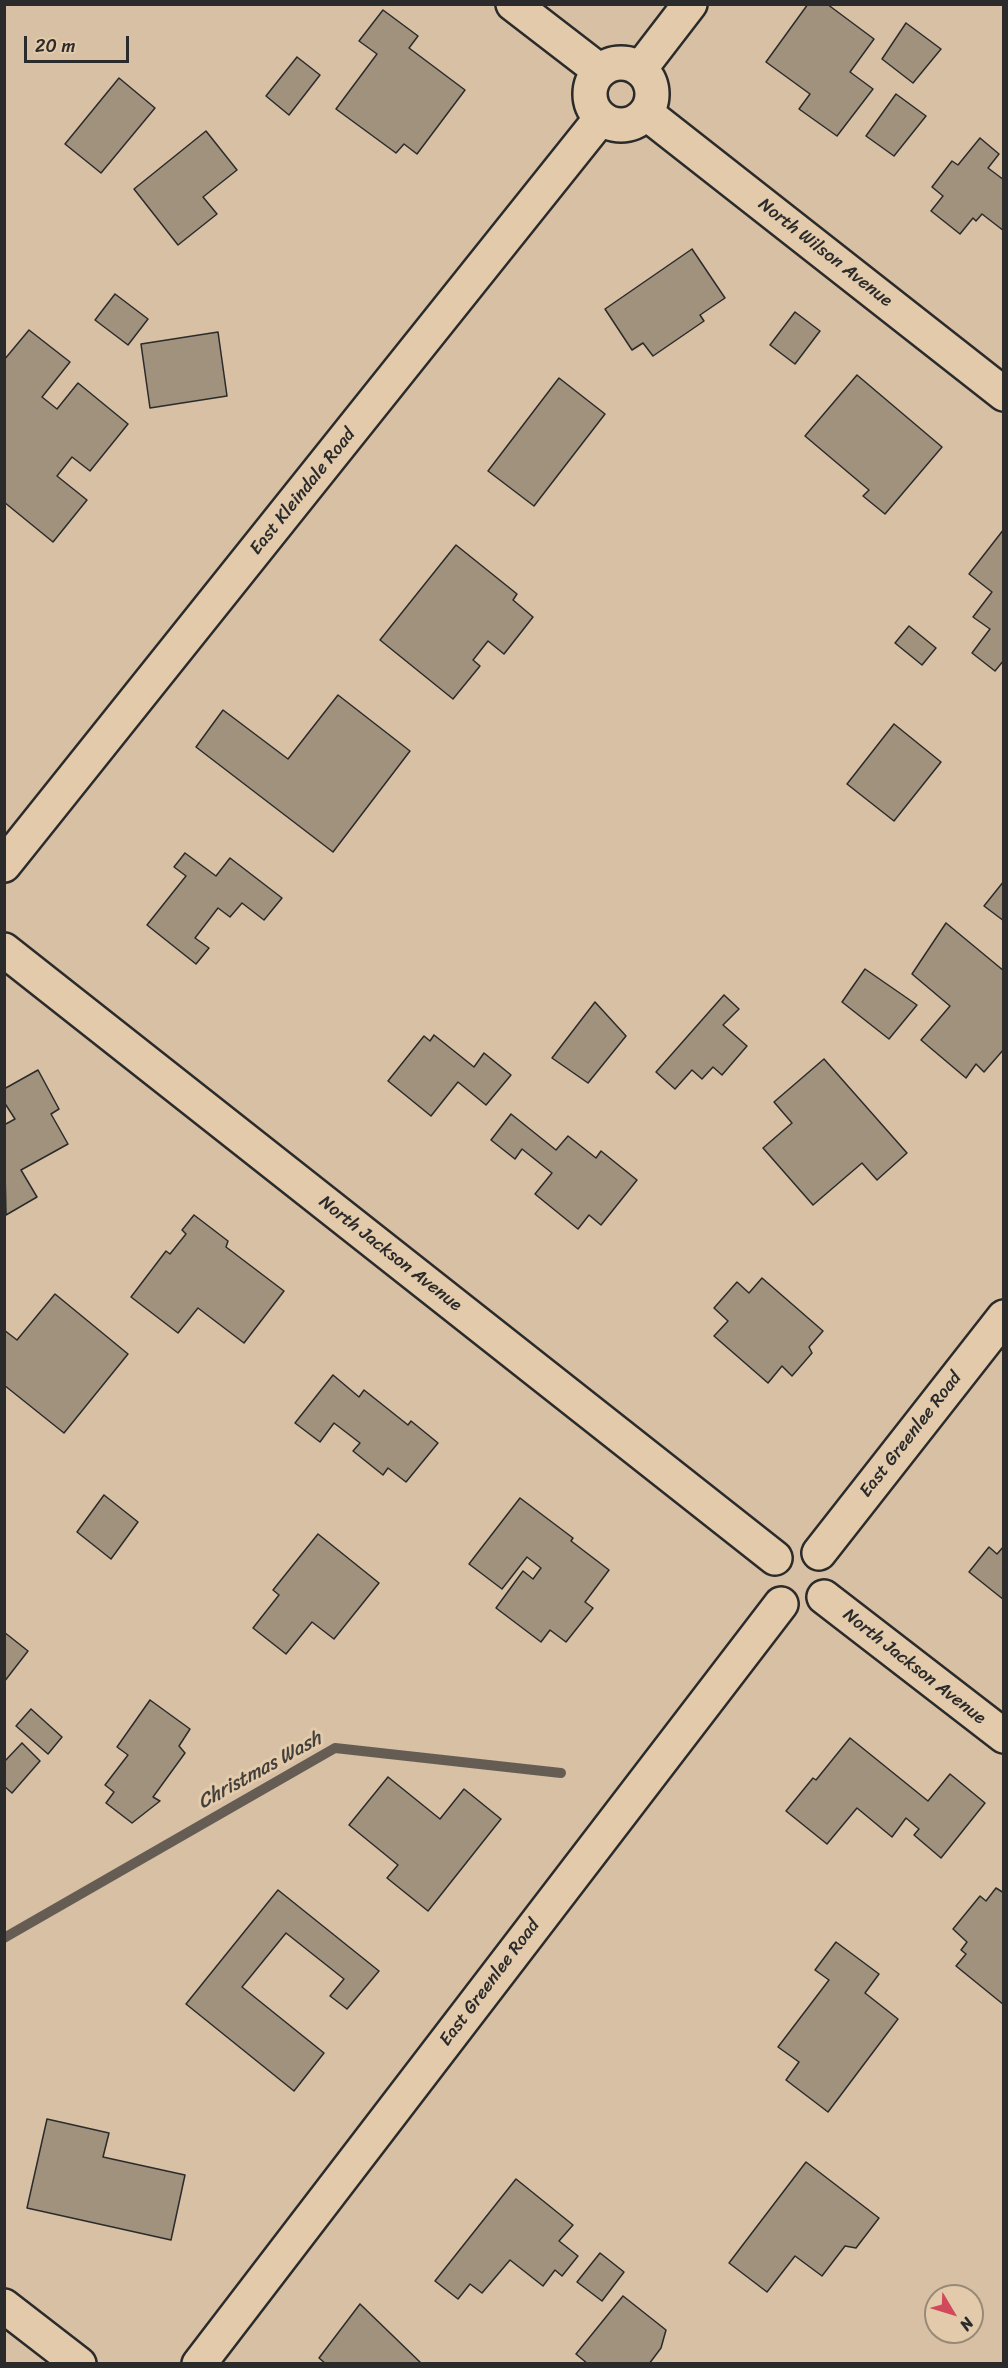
<!DOCTYPE html>
<html>
<head>
<meta charset="utf-8">
<style>
  body { margin:0 }
  #map { position:relative; width:1008px; height:2368px; overflow:hidden; background:#d7c0a3; font-family:Sriracha,sans-serif }
  canvas { display:block }
  .frame { position:absolute; inset:0; border:6px solid #2b2b2b; pointer-events:none }
  .north { position:absolute; left:924px; top:2284px; width:60px; height:60px; box-sizing:border-box; background:#e2caab; border:2px solid #998a78; border-radius:50%; rotate:128deg; font-size:16px; font-weight:700; line-height:24px; text-align:center; color:#2b2b2b }
  .north::after { content:''; display:block; margin:auto; width:21px; height:27px; background:#d1495b; clip-path:polygon(50% 0,100% 100%,50% 72%,0 100%) }
  .scale { position:absolute; left:24px; top:36px; width:105px; height:27px; box-sizing:border-box; border:3px solid #2b2b2b; border-top:0; padding-left:8px; font-size:18px; line-height:21px; white-space:nowrap; color:#2b2b2b; -webkit-text-stroke:4px #e2caab; paint-order:stroke }
</style>
</head>
<body>
<div id="map">
<canvas width="1008" height="2368"></canvas>
<div class="frame"></div>
<div class="north">N</div>
<div class="scale">20 m</div>
</div>
<script>
const ctx = document.querySelector('canvas').getContext('2d');
ctx.lineJoin = 'round';
function shape(rows) {
  const path = new Path2D();
  for (const r of rows) {
    if (r.length === 3) {
      path.moveTo(r[0] + r[2], r[1]);
      path.arc(r[0], r[1], r[2], 0, 2 * Math.PI);
      continue;
    }
    path.moveTo(r[0], r[1]);
    for (let i = 2; i < r.length; i += 2) path.lineTo(r[i], r[i + 1]);
  }
  return path;
}
function strokePath(path, color, width, dash) {
  ctx.strokeStyle = color;
  ctx.lineWidth = width;
  ctx.lineCap = dash ? 'butt' : 'round';
  ctx.setLineDash(dash || []);
  ctx.stroke(path);
}
function fillPath(path, color) {
  ctx.fillStyle = color;
  ctx.fill(path, 'evenodd');
}
function label(font, color, halo, rows, align = 'center') {
  ctx.font = font + ' Sriracha,sans-serif';
  ctx.lineWidth = 6;
  ctx.setLineDash([]);
  ctx.textBaseline = 'middle';
  ctx.strokeStyle = halo;
  ctx.fillStyle = color;
  for (const [text, x, y, turn = 0] of rows) {
    ctx.save();
    ctx.translate(x, y);
    ctx.rotate((+turn || 0) * Math.PI / 180);
    ctx.textAlign = isNaN(turn) ? turn : align;
    if (halo) ctx.strokeText(text, 0, 0);
    ctx.fillText(text, 0, 0);
    ctx.restore();
  }
}
const stream = shape([
  [4,1938,335,1748,561,1773]
]);
const building = shape([
  [808,4,827,4,874,39,850,72,873,89,837,136,799,109,810,94,766,62,808,4],
  [383,10,418,36,409,48,465,90,417,154,404,144,396,153,336,109,377,54,359,41,383,10],
  [906,23,941,49,913,83,882,59,906,23],
  [297,57,320,75,289,115,266,96,297,57],
  [119,78,155,108,101,173,65,144,119,78],
  [896,94,926,116,894,156,866,136,896,94],
  [206,131,237,170,203,197,217,214,178,245,134,189,206,131],
  [980,138,999,154,988,168,1004,180,1004,231,982,214,976,221,973,218,960,234,931,211,943,196,932,187,952,161,958,165,980,138],
  [692,249,725,298,700,315,704,321,653,356,643,343,632,350,605,309,692,249],
  [115,294,148,319,128,345,95,320,115,294],
  [795,312,820,331,795,364,770,345,795,312],
  [29,330,70,362,42,397,57,409,78,383,128,424,90,471,72,457,57,476,87,500,53,542,4,502,4,360,29,330],
  [218,332,227,396,150,408,141,344,218,332],
  [857,375,942,447,885,514,863,496,869,490,805,436,857,375],
  [559,378,605,414,534,506,488,471,559,378],
  [1004,529,1004,660,995,671,972,653,990,629,973,617,992,592,969,574,1004,529],
  [456,545,517,594,513,600,533,617,504,654,488,641,473,660,480,666,453,699,380,640,456,545],
  [909,626,936,648,922,665,895,643,909,626],
  [338,695,410,751,333,852,196,747,223,710,288,759,338,695],
  [894,724,941,762,894,821,847,784,894,724],
  [185,853,216,876,230,858,282,898,264,920,242,903,230,917,218,908,195,938,209,948,196,964,147,925,186,876,174,867,185,853],
  [1004,881,1004,921,984,906,1004,881],
  [946,923,1004,971,1004,1049,984,1072,976,1064,966,1078,921,1040,950,1006,912,974,946,923],
  [865,969,917,1005,889,1039,842,1002,865,969],
  [724,995,739,1009,723,1025,747,1046,722,1075,713,1067,702,1079,692,1070,675,1089,656,1072,724,995],
  [595,1002,626,1036,588,1083,552,1058,595,1002],
  [434,1035,474,1067,484,1053,511,1075,486,1105,458,1082,431,1116,388,1081,424,1036,430,1041,434,1035],
  [824,1059,907,1153,877,1180,862,1163,813,1205,763,1148,792,1123,774,1102,824,1059],
  [38,1070,59,1109,51,1114,68,1144,21,1170,37,1197,6,1215,4,1125,15,1119,4,1102,4,1089,38,1070],
  [511,1114,556,1150,568,1136,596,1158,601,1151,637,1180,601,1225,589,1215,578,1229,535,1194,552,1173,522,1149,515,1159,491,1140,511,1114],
  [194,1215,228,1241,226,1247,284,1291,244,1343,198,1308,178,1333,131,1297,166,1251,170,1254,186,1234,182,1230,194,1215],
  [762,1278,823,1331,809,1347,812,1353,792,1376,782,1366,768,1383,714,1336,728,1321,714,1308,737,1282,749,1293,762,1278],
  [55,1294,128,1354,64,1433,4,1385,4,1330,17,1340,55,1294],
  [333,1375,359,1397,364,1390,408,1425,411,1421,438,1443,406,1482,388,1468,383,1475,353,1451,360,1443,334,1423,320,1442,295,1423,333,1375],
  [104,1495,138,1522,111,1559,77,1532,104,1495],
  [520,1498,573,1538,571,1541,609,1570,585,1602,593,1608,566,1642,550,1630,541,1642,496,1608,523,1571,533,1579,541,1568,527,1557,502,1589,469,1564,520,1498],
  [318,1534,379,1583,334,1639,312,1622,286,1654,253,1628,279,1595,273,1590,318,1534],
  [1004,1546,1004,1600,969,1572,989,1547,997,1554,1004,1546],
  [4,1632,28,1651,4,1682,4,1632],
  [150,1700,190,1729,179,1746,185,1753,153,1797,160,1801,132,1823,106,1803,114,1792,105,1785,128,1755,117,1747,150,1700],
  [31,1709,62,1737,48,1754,16,1726,31,1709],
  [850,1738,928,1801,950,1774,985,1803,941,1858,914,1835,919,1829,906,1818,892,1837,857,1808,827,1844,786,1811,813,1778,816,1780,850,1738],
  [22,1743,40,1761,12,1793,4,1786,4,1762,22,1743],
  [388,1777,440,1819,464,1789,501,1819,428,1911,387,1878,398,1865,349,1825,388,1777],
  [996,1888,1004,1893,1004,2005,956,1966,966,1954,961,1950,967,1942,953,1929,980,1896,986,1901,996,1888],
  [278,1890,379,1971,347,2009,330,1996,344,1979,286,1933,242,1987,324,2053,294,2091,186,2004,278,1890],
  [836,1942,879,1974,865,1993,898,2019,828,2112,786,2080,799,2062,778,2047,829,1980,815,1970,836,1942],
  [47,2119,109,2133,103,2157,185,2175,171,2240,27,2208,47,2119],
  [806,2162,879,2218,856,2248,845,2246,822,2276,795,2256,767,2292,729,2263,806,2162],
  [516,2179,573,2225,559,2241,578,2256,562,2276,555,2270,543,2286,510,2260,482,2293,470,2284,458,2299,435,2281,516,2179],
  [600,2253,624,2272,602,2301,577,2282,600,2253],
  [623,2296,666,2330,661,2348,649,2364,588,2364,576,2354,623,2296],
  [360,2304,422,2364,326,2364,319,2358,360,2304]
]);
const minor = shape([
  [513,4,600,71],
  [621,94,31],
  [640,69,690,4],
  [646,113,1004,394],
  [4,865,601,118],
  [4,950,775,1558],
  [819,1553,1004,1317],
  [824,1597,1004,1736],
  [199,2364,781,1604]
]);
const secondary = shape([
  [4,2306,79,2364]
]);
const streetNames = [
  ["North Wilson Avenue",825,253,38],
  ["East Kleindale Road",303,492,-51],
  ["North Jackson Avenue",390,1254,38],
  ["East Greenlee Road",911,1435,-52],
  ["North Jackson Avenue",914,1667,38],
  ["East Greenlee Road",490,1983,-53]
];
const waterNames = [
  ["Christmas Wash",260,1771,-29]
];
strokePath(stream, '#655d54', 10);
fillPath(building, '#a1927e');
strokePath(building, '#2b2b2b', 1.5);
strokePath(minor, '#2b2b2b', 38);
strokePath(secondary, '#2b2b2b', 38);
strokePath(minor, '#e2caab', 33);
strokePath(secondary, '#e2caab', 33);
label('18px', '#2b2b2b', '#e2caab', streetNames);
label('italic 20px', '#43403c', '#e2caab', waterNames);
</script>
</body>
</html>
